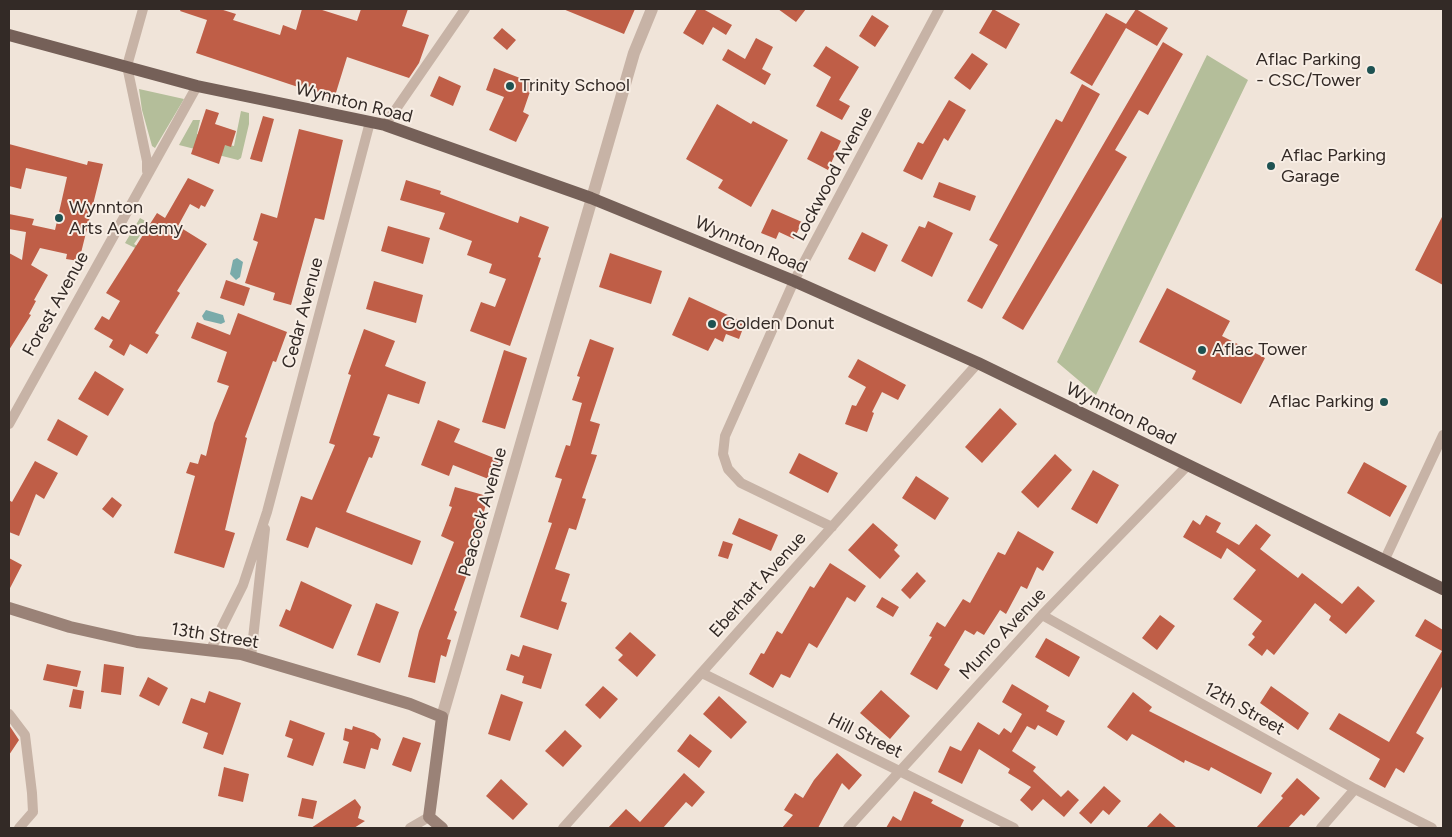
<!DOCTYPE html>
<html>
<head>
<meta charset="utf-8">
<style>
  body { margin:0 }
  #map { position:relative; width:1452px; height:837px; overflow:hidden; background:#f0e4d9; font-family:Figtree,sans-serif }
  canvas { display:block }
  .frame { position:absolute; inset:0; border:10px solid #332a26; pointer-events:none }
</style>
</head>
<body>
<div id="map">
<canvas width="1452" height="837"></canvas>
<div class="frame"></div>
</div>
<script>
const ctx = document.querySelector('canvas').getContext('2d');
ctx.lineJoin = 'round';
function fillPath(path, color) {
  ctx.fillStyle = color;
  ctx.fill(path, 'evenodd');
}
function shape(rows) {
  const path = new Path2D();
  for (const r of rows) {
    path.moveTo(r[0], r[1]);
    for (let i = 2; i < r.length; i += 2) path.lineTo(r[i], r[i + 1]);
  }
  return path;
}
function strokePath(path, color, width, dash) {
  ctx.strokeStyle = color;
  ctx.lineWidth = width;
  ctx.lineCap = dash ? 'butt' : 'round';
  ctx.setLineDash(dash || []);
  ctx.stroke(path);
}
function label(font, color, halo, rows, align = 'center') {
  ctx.font = font + ' Figtree,sans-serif';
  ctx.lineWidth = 4;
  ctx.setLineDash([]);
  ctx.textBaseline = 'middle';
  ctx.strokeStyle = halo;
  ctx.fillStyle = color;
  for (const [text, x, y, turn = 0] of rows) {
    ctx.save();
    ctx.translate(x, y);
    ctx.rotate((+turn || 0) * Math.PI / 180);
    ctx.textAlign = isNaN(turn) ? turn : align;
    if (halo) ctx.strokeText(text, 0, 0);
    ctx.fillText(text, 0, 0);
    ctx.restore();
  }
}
const green = shape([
  [1207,55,1248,80,1096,395,1057,362],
  [139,89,184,99,155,148,152,146,142,110],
  [241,111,249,113,249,124,241,158,238,160,179,145,193,120,200,120,197,134,210,138,210,141,234,146],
  [140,218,149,223,134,244,162,261,125,243]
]);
const water = shape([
  [237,258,243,262,240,277,236,280,230,274,233,260],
  [206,310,223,315,225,322,221,324,204,320,202,316]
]);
const building = shape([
  [181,9,220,9,236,14,233,20,280,35,283,25,296,30,302,9,319,9,357,21,361,9,408,9,402,26,429,35,419,63,409,78,347,57,334,99,196,53,207,20,180,11],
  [563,9,635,9,624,34],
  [697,9,703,9,732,25,726,35,713,27,703,45,683,33],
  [778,9,806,9,796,22],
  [993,9,1020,24,1006,49,979,33],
  [1136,9,1168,28,1157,46,1126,28,1092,86,1070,73,1106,13,1126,24],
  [872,15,889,26,875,47,859,36],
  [502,28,516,40,507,50,493,38],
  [756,38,773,47,762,69,771,74,765,85,722,60,728,49,745,59],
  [1163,42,1183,54,1148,115,1139,110,1115,150,1127,157,1023,330,1002,318],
  [826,46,859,67,839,100,850,106,842,120,816,106,831,77,813,66],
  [972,53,988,64,970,90,954,78],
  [494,68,533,83,523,112,529,115,516,142,489,130,504,97,486,90],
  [439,76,461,86,453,106,430,96],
  [1082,84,1100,94,982,309,967,301,998,245,989,240,1056,119,1062,122],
  [949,100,966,110,948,141,944,138,922,180,903,171,918,142,923,144],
  [717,104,751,124,753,121,788,140,751,207,718,188,723,180,686,159],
  [206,109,219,113,215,124,236,131,231,147,225,145,219,164,191,154],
  [263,116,274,119,262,162,250,159],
  [299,129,343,140,324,220,315,218,291,305,273,300,275,293,245,283,258,242,253,240,261,213,277,218],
  [821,131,841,141,828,170,807,159],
  [9,144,87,165,88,161,103,164,79,261,66,259,67,254,40,248,31,265,48,275,34,300,36,301,29,314,31,315,9,350,9,253,22,260,26,232,9,229,9,214,34,219,32,225,55,230,67,177,26,168,21,189,9,186],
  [188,178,214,190,205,207,201,205,199,209,190,204,178,226,207,244,177,291,180,293,155,333,159,335,147,354,130,344,124,356,109,347,113,340,94,329,102,316,109,320,120,301,106,293,157,213,165,218],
  [406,180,441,191,440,194,518,223,520,216,549,227,538,257,541,258,510,346,470,331,481,302,495,307,506,279,489,273,492,264,467,255,472,241,439,229,445,213,400,200],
  [939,182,976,196,970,211,933,197],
  [772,209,802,222,794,239,779,232,776,239,761,233],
  [1443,215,1443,285,1415,270],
  [928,221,953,233,932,277,901,261,919,226,925,228],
  [388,226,430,238,423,264,381,251],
  [862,232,888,245,875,272,848,259],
  [610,253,662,271,651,304,599,287],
  [226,280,250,288,244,306,220,298],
  [374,281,423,295,416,323,366,309],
  [1167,288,1230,321,1222,336,1265,358,1241,404,1192,379,1196,371,1139,342],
  [689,297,745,323,739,339,726,334,723,342,715,338,708,351,672,335],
  [238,313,287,332,276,362,273,361,245,437,247,438,225,530,235,533,224,568,174,553,195,476,186,473,190,462,198,464,201,454,206,456,214,423,229,386,217,382,227,352,191,338,197,322,230,335],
  [364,329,395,341,385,366,426,382,419,404,388,394,373,435,380,437,372,458,369,457,346,512,421,541,412,565,316,527,308,548,286,540,301,496,312,500,335,445,329,443,351,375,348,374],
  [590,339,614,348,590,421,600,424,591,454,597,455,582,498,586,499,576,530,569,528,555,569,570,574,561,601,567,603,558,630,520,617,552,523,548,522,562,479,555,477,566,445,570,446,582,403,572,400,580,377,577,376],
  [504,350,527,358,505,429,482,422],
  [858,359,906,385,898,400,882,392,872,412,874,413,867,432,845,424,852,405,856,406,866,387,848,377],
  [95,371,124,389,108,416,78,399],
  [1000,408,1017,424,982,463,965,447],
  [58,419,88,436,77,456,47,440],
  [438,420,460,429,454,442,499,460,491,480,453,465,449,476,421,465],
  [799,453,838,473,828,493,789,473],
  [1055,454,1072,470,1038,508,1021,492],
  [35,461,58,473,44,499,36,494,19,536,9,532,9,500,12,502],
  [1364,462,1407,486,1390,517,1347,493],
  [1093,470,1119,485,1097,524,1071,509],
  [916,476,949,498,935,520,902,498],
  [455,487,487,496,487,500,479,531,469,556,473,558,454,610,457,612,447,639,451,640,446,657,441,655,435,683,408,677,419,631,454,542,441,536,452,507,449,506],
  [112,497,122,505,113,518,102,509],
  [1206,515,1221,523,1216,532,1239,545,1256,524,1271,535,1260,549,1298,578,1302,573,1342,604,1358,586,1375,601,1346,634,1329,620,1331,616,1315,603,1274,655,1267,649,1262,656,1248,645,1255,637,1252,634,1262,621,1233,599,1256,570,1227,548,1221,559,1183,537,1193,520,1200,525],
  [739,518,778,535,771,551,732,534],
  [873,523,898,545,894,550,900,556,880,579,848,550],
  [1018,531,1054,552,1043,571,1037,567,1027,589,1021,586,1006,614,1000,610,984,635,977,631,974,635,965,630,944,665,950,669,937,690,910,674,932,637,929,636,937,622,945,627,963,599,970,603,998,552,1005,555],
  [723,541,733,544,728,559,718,556],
  [9,558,22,565,9,590],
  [830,563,866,586,855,602,847,597,817,648,809,643,790,678,781,674,773,688,749,674,761,653,764,654,777,631,782,634,810,586,814,588],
  [917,572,926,581,910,599,901,590],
  [301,581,352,605,333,649,279,626,286,609,290,611],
  [882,597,899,607,893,617,876,607],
  [376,603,399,612,380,663,357,655],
  [1160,615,1175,626,1157,650,1142,638],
  [1425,619,1443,630,1443,685,1416,733,1424,738,1404,773,1396,768,1385,788,1369,779,1380,759,1329,729,1339,713,1389,742,1442,651,1415,636],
  [630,632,656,655,637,677,618,660,623,655,615,648],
  [1046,638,1080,657,1069,677,1035,657],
  [523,645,552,654,541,689,522,683,524,676,506,670,511,654,519,657],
  [47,664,81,671,77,687,43,680],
  [104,664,124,667,121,695,101,692],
  [148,677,168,688,159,706,139,696],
  [1012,684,1049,706,1046,711,1065,721,1057,736,1038,725,1035,730,1027,726,1012,751,1036,767,1033,771,1061,797,1068,790,1079,800,1064,817,1043,799,1032,811,1020,800,1031,787,1008,773,1010,769,979,749,962,784,938,772,950,746,961,751,978,722,999,735,1004,728,1011,733,1022,714,1002,702],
  [603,686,618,699,600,719,585,705],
  [1271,686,1309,713,1298,730,1260,703],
  [73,689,84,691,81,709,69,707],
  [881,690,910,716,890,739,860,713],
  [209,691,241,703,223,755,203,748,208,733,182,723,191,698,205,703],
  [1133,692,1152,707,1149,711,1272,773,1261,794,1211,767,1209,771,1185,760,1184,763,1132,734,1127,741,1107,727],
  [501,694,523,702,510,741,488,734],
  [719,696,747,722,731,739,703,714],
  [290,720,325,733,313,766,287,757,293,739,285,736],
  [9,725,19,740,9,755],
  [353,726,374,733,381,739,378,750,371,748,365,769,343,763,349,742,343,740,345,728,352,730],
  [565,730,582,746,563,767,545,751],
  [690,734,712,751,699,768,677,751],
  [403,737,421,743,411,772,392,765],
  [837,753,862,775,849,790,842,783,818,828,782,828,793,815,784,810,795,793,803,798,814,780],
  [224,767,249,774,243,802,218,796],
  [684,773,705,792,692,807,686,802,663,828,608,828,626,809,640,822],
  [1297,778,1320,798,1304,816,1301,814,1288,828,1256,828,1283,798,1281,796],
  [501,779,528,804,513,820,486,796],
  [1104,786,1121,801,1109,815,1103,810,1091,824,1079,813],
  [914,791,933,800,931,803,964,820,960,828,886,828,893,816,901,821],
  [302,798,317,801,313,819,298,816],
  [355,799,361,807,358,818,365,821,354,828,311,828],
  [1160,813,1177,828,1146,828]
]);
const minor = shape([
  [143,9,127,66,147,161,147,171],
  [385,125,465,9],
  [9,424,197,86],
  [832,527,741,483,728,469,723,454,725,436,794,281,939,9],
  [1385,559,1443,435],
  [1042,615,1355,789,1432,828],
  [210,651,243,585,267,512,370,122],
  [251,657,265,529],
  [702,673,1014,828],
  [9,714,25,735,32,793,33,812,19,828],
  [410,828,429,817],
  [563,828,978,363],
  [848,828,1042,615,1187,466],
  [1321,828,1355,789]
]);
const tertiary = shape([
  [442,717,634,53,652,9]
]);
const secondary = shape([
  [9,608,70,627,137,642,241,654,410,704,442,717,429,817,442,828]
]);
const primary = shape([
  [9,35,197,86,385,125,591,198,794,281,978,363,1443,589]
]);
const markers = [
  [1371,70,5,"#1e5252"],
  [510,86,5,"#1e5252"],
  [1271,166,5,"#1e5252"],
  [59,218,5,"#1e5252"],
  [712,324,5,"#1e5252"],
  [1202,350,5,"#1e5252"],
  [1384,402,5,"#1e5252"]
];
const poiNames = [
  ["Aflac Parking",1361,60,"right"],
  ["- CSC/Tower",1361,81,"right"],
  ["Trinity School",520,86],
  ["Aflac Parking",1281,156],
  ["Garage",1281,177],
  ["Wynnton",69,208],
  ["Arts Academy",69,229],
  ["Golden Donut",722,324],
  ["Aflac Tower",1212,350],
  ["Aflac Parking",1374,402,"right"]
];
const streetNames = [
  ["Wynnton Road",354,103,14],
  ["Lockwood Avenue",833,174,-62],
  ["Wynnton Road",751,245,23],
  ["Forest Avenue",56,304,-61],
  ["Cedar Avenue",303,313,-75],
  ["Wynnton Road",1121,414,26],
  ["Peacock Avenue",483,512,-74],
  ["Eberhart Avenue",758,585,-48],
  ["Munro Avenue",1003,634,-47],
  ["13th Street",215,636,9],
  ["12th Street",1244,709,29],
  ["Hill Street",865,736,26]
];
fillPath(green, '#b4be9a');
fillPath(water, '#7aabaa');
fillPath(building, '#bf5e47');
strokePath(minor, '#c7b3a6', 10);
strokePath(tertiary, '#c7b3a6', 12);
strokePath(secondary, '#9a8277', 12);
strokePath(primary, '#756058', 12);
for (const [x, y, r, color] of markers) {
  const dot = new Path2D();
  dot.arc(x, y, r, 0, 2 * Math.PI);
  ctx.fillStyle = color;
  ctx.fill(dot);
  strokePath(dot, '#f8eee5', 2);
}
label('18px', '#332a26', '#f8eee5', poiNames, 'left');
label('18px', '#332a26', '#f8eee5', streetNames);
</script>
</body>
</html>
